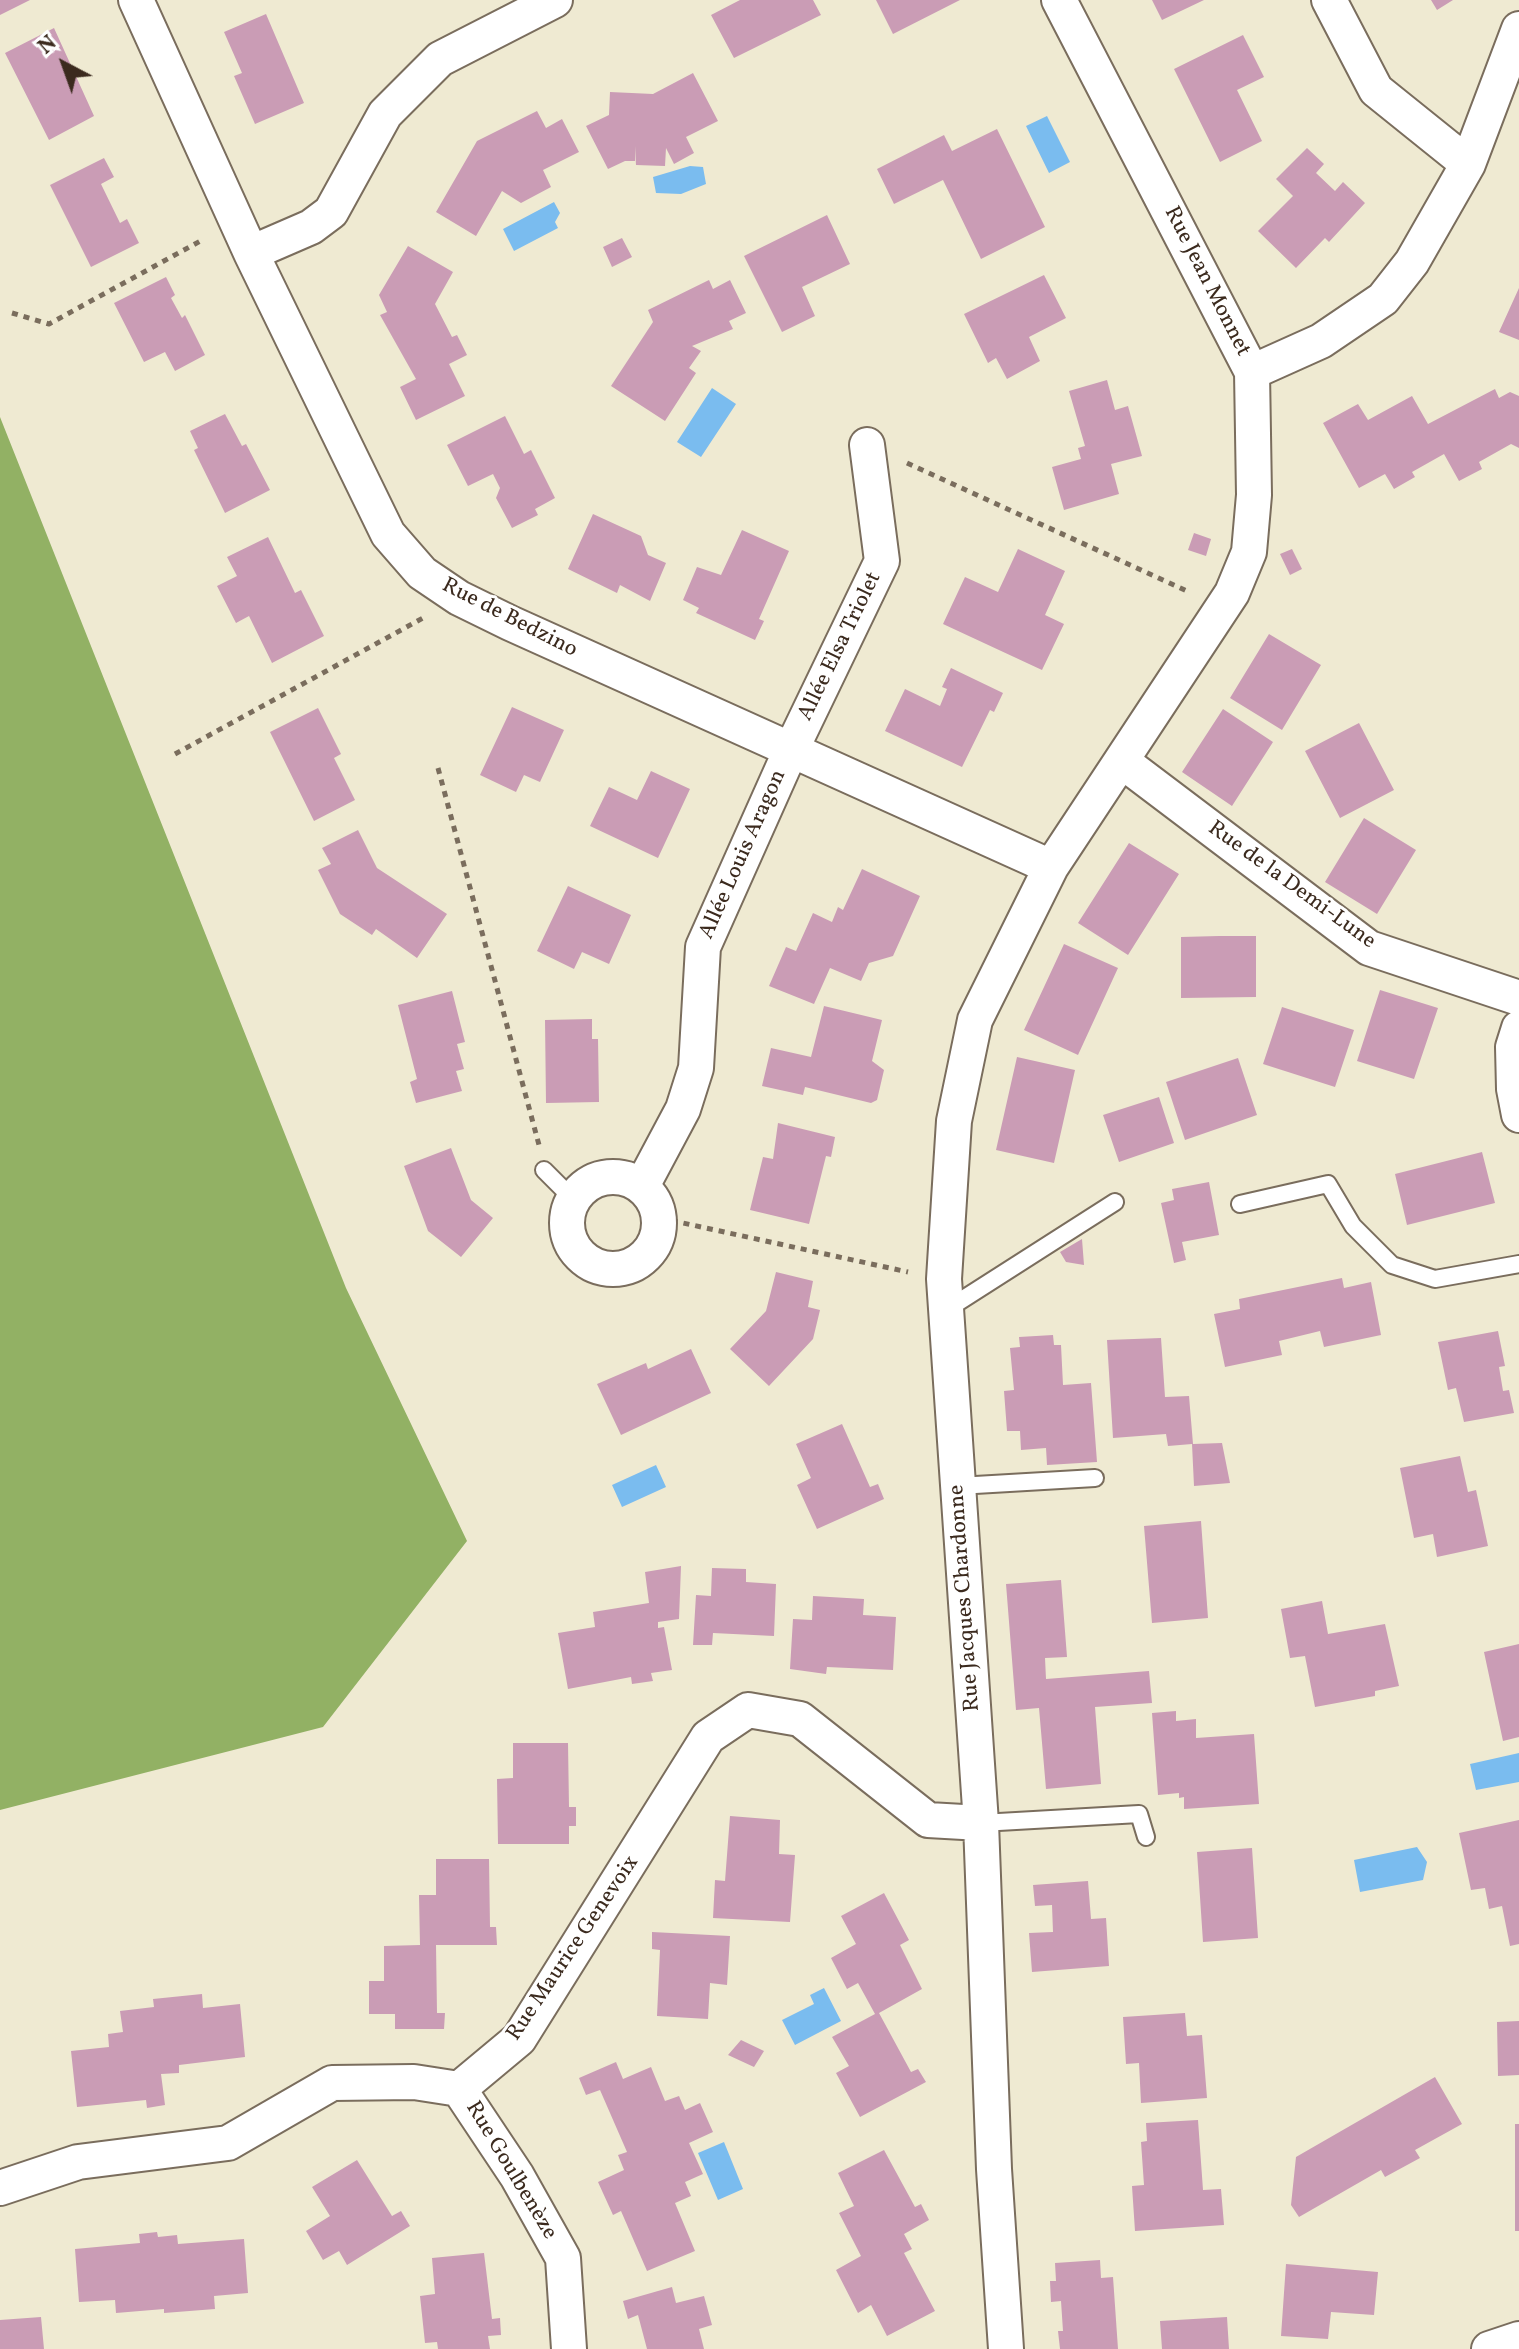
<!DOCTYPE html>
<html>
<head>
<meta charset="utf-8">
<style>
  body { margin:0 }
  #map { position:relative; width:1519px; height:2349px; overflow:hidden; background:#efead2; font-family:Vollkorn,serif }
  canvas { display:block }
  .north { position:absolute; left:24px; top:24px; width:80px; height:80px; -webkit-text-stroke:6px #fff; paint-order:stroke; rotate:319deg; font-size:22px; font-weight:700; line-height:32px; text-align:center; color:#3b2a1e }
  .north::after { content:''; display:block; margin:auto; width:28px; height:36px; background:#3b2a1e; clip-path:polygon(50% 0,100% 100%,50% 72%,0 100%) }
</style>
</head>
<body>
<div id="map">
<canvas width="1519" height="2349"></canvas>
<div class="north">N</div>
</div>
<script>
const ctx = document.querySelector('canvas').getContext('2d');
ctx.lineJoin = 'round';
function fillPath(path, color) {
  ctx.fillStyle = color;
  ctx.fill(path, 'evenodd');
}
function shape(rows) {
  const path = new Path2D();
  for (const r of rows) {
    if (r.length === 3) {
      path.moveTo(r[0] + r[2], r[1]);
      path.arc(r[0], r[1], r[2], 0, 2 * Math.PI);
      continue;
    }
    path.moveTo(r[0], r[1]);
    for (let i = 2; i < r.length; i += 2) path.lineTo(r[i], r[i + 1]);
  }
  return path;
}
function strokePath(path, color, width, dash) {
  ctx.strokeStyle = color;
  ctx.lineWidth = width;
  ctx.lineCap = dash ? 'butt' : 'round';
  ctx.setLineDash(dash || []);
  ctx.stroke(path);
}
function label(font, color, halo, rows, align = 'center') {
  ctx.font = font + ' Vollkorn,serif';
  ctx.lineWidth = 6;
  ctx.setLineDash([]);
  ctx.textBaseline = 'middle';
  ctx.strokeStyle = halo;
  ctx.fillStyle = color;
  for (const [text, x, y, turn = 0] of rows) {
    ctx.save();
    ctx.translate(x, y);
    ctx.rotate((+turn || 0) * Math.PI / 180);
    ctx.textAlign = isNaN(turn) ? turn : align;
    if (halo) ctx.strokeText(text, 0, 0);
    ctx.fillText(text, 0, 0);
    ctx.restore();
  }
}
const forest = shape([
  [0,417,346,1288,467,1541,323,1727,0,1810]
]);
const water = shape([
  [1047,116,1070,162,1049,173,1026,126],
  [690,166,703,167,706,184,681,194,656,193,653,177],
  [554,202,560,213,555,222,558,228,514,251,503,229],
  [712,388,736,404,701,457,677,442],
  [656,1465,666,1487,622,1507,612,1485],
  [1519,1753,1519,1782,1476,1790,1470,1764],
  [1417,1847,1427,1862,1423,1880,1360,1892,1354,1860],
  [824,1988,841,2021,795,2045,782,2020,814,2004,810,1995],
  [724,2142,743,2189,718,2200,698,2153]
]);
const building = shape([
  [0,0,30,0,0,15],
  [740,0,813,0,821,15,734,58,711,15],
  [876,0,960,0,893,34],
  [1152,0,1204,0,1162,20],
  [1431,0,1453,0,1437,10],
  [266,14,304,103,255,124,234,76,242,73,224,32],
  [54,28,94,116,49,140,5,53],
  [1243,35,1264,77,1237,90,1262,141,1220,162,1174,69],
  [693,73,718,121,686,137,694,153,674,164,666,148,665,166,636,165,635,146,635,161,625,161,608,169,586,126,609,115,610,92,653,94],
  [537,111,546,128,562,119,579,152,543,170,551,187,521,203,502,191,476,236,436,212,477,141],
  [997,129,1045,227,981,259,943,180,894,204,877,169,944,135,952,151],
  [1307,148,1324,164,1316,173,1335,191,1343,182,1365,203,1329,242,1325,238,1296,268,1258,231,1293,196,1276,179],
  [104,158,114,177,101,184,120,223,127,219,139,243,91,267,50,185],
  [827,215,850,264,802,287,815,316,782,332,744,256],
  [622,238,632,257,612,267,603,247],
  [408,246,453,272,435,304,452,337,457,335,467,355,449,364,465,396,416,420,400,387,416,379,380,315,387,312,379,295],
  [1044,275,1066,318,1029,337,1040,361,1007,379,996,358,988,363,964,314],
  [166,277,175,295,171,298,182,318,185,315,205,355,175,371,165,352,144,362,114,303],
  [709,280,713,289,730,280,746,313,729,321,733,329,692,346,701,351,689,368,696,373,665,421,611,386,653,322,648,310],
  [1519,288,1519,340,1499,332],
  [1107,380,1115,410,1128,406,1142,456,1111,464,1119,494,1064,510,1052,467,1081,459,1078,448,1085,446,1069,391],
  [1495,389,1499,398,1510,392,1519,396,1519,448,1511,444,1479,462,1482,469,1459,481,1444,454,1412,472,1415,477,1394,489,1385,474,1359,488,1323,423,1358,404,1368,420,1412,396,1428,424],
  [225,414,242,446,246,444,270,490,225,513,194,450,198,448,190,431],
  [505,416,524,454,531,450,555,498,535,509,538,515,512,528,496,498,500,488,493,474,468,486,447,445],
  [593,514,641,536,648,555,666,563,650,601,620,585,617,593,568,569],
  [742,530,789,551,759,619,764,621,755,640,696,613,699,608,683,600,697,567,721,575],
  [1194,533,1211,539,1206,556,1188,550],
  [268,537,295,593,301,590,324,636,272,663,249,616,236,623,217,586,237,576,227,557],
  [1018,549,1065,571,1045,615,1064,624,1042,670,943,624,965,577,998,592],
  [1292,549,1302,569,1290,575,1280,554],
  [1269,634,1321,665,1282,730,1230,698],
  [951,668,1003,693,994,712,990,710,962,767,885,731,905,689,940,706,947,689,942,687],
  [512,707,564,730,540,782,524,775,516,792,480,775],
  [318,708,341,754,334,758,355,800,314,821,270,732],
  [1223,709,1273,742,1232,806,1182,772],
  [1359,723,1394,790,1340,818,1305,751],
  [651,771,690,789,658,858,590,826,609,787,637,800],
  [1364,818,1416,850,1377,914,1325,882],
  [358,830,377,868,447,914,417,958,376,929,372,935,340,914,318,870,331,864,322,848],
  [1129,843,1179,874,1128,955,1078,923],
  [862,869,920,896,893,956,869,963,861,981,830,968,814,1004,769,986,786,947,796,951,813,913,832,922,838,907,843,910],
  [568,886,631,915,609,964,582,952,574,969,537,951],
  [1219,936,1256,936,1256,997,1181,998,1181,937],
  [1064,944,1118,968,1078,1055,1024,1030],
  [1380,990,1438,1008,1414,1079,1357,1061],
  [452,991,465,1042,457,1044,464,1069,456,1071,462,1091,416,1103,410,1082,417,1079,398,1005],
  [824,1006,882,1020,872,1061,884,1070,877,1100,871,1103,805,1087,803,1095,762,1086,771,1048,811,1057],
  [1282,1007,1354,1030,1335,1087,1263,1064],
  [592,1019,592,1039,598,1039,599,1102,546,1103,545,1020],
  [1017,1057,1075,1070,1054,1163,996,1150],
  [1238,1058,1257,1115,1185,1140,1166,1082],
  [1159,1097,1174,1143,1119,1162,1103,1115],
  [778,1123,835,1137,831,1157,826,1156,809,1224,750,1210,763,1157,773,1159],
  [451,1148,471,1200,493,1218,461,1257,428,1231,404,1166],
  [1482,1152,1495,1203,1407,1225,1395,1174],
  [1209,1182,1219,1235,1182,1242,1186,1260,1174,1263,1161,1203,1174,1200,1172,1189],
  [1082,1239,1084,1265,1066,1262,1060,1252],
  [776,1272,813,1281,808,1307,820,1310,813,1339,769,1386,730,1349,766,1311],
  [1342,1278,1344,1288,1371,1282,1381,1335,1324,1347,1320,1331,1279,1341,1282,1355,1225,1367,1214,1314,1240,1309,1239,1299],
  [1498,1331,1505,1366,1499,1367,1503,1391,1509,1390,1514,1413,1464,1422,1456,1388,1448,1390,1438,1342],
  [1053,1335,1054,1345,1061,1345,1063,1385,1091,1383,1097,1462,1047,1465,1046,1448,1021,1450,1020,1431,1007,1431,1004,1391,1014,1390,1010,1348,1020,1347,1019,1337],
  [1161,1338,1165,1397,1189,1396,1193,1444,1222,1443,1230,1483,1194,1486,1192,1444,1168,1446,1166,1434,1113,1438,1107,1340],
  [691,1349,711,1393,621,1435,597,1384,646,1363,648,1369],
  [842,1424,870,1487,878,1484,884,1499,817,1529,797,1485,811,1478,796,1444],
  [1460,1456,1468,1492,1476,1490,1488,1546,1437,1557,1433,1534,1414,1538,1400,1468],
  [1201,1521,1208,1618,1152,1623,1144,1526],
  [681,1566,679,1619,658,1622,658,1628,664,1627,672,1670,651,1673,653,1681,632,1684,631,1677,568,1689,558,1633,595,1627,593,1612,649,1603,645,1572],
  [712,1568,746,1569,746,1582,776,1584,774,1636,713,1633,712,1645,693,1645,696,1595,711,1596],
  [1061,1580,1067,1657,1045,1658,1046,1679,1149,1671,1152,1703,1095,1707,1101,1784,1046,1789,1039,1708,1016,1710,1006,1584],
  [813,1596,864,1599,863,1615,896,1617,893,1670,827,1667,826,1674,790,1669,793,1619,812,1620],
  [1322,1601,1328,1634,1385,1624,1399,1686,1375,1691,1375,1696,1315,1707,1305,1656,1290,1658,1281,1609],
  [1519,1644,1519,1737,1503,1741,1484,1652],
  [1176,1711,1176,1721,1196,1719,1196,1738,1254,1734,1259,1804,1184,1809,1184,1797,1179,1798,1179,1793,1158,1795,1152,1713],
  [513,1743,568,1743,569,1807,576,1807,576,1826,569,1826,569,1844,498,1844,497,1779,513,1778],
  [730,1816,780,1820,779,1854,795,1855,790,1922,713,1918,715,1880,725,1881],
  [1519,1820,1519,1944,1510,1946,1502,1906,1489,1909,1485,1888,1471,1890,1459,1833],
  [1252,1848,1258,1938,1203,1942,1197,1852],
  [436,1859,489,1859,490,1927,496,1927,497,1945,436,1945,437,2013,445,2013,444,2029,395,2029,395,2014,369,2014,369,1981,384,1981,384,1946,420,1945,419,1895,436,1895],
  [1088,1881,1091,1919,1106,1918,1109,1966,1032,1972,1029,1933,1053,1932,1052,1905,1035,1906,1033,1885],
  [884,1893,909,1940,900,1945,922,1989,879,2013,911,2072,918,2069,926,2082,860,2117,836,2073,849,2066,832,2037,875,2014,858,1983,847,1989,831,1958,856,1944,841,1916],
  [652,1932,730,1936,727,1985,710,1983,708,2019,657,2016,660,1950,652,1949],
  [202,1994,203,2008,240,2004,245,2057,179,2065,179,2073,161,2074,165,2105,147,2108,146,2100,77,2107,71,2051,109,2047,108,2034,123,2032,120,2011,154,2007,153,1999],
  [1185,2013,1187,2036,1202,2035,1207,2098,1141,2103,1139,2063,1126,2064,1123,2017],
  [1519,2021,1519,2075,1498,2076,1497,2022],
  [741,2040,764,2051,754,2067,728,2055],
  [616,2062,623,2079,651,2067,665,2101,679,2096,685,2110,700,2103,713,2132,689,2143,703,2174,685,2182,691,2196,675,2203,695,2251,647,2271,621,2211,613,2215,598,2182,624,2170,618,2155,627,2152,600,2090,586,2095,579,2078],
  [1435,2077,1462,2124,1415,2150,1420,2158,1385,2177,1381,2170,1299,2217,1291,2205,1296,2157],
  [1198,2120,1203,2190,1221,2189,1224,2225,1135,2231,1132,2186,1144,2185,1141,2142,1147,2141,1146,2123],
  [1515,2124,1519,2124,1519,2231,1515,2231],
  [884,2150,915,2207,921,2204,929,2220,904,2234,912,2249,904,2253,935,2311,887,2336,871,2305,858,2313,836,2270,861,2256,839,2213,854,2206,838,2173],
  [357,2160,392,2216,401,2211,410,2226,347,2265,339,2251,323,2260,306,2231,330,2216,312,2187],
  [157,2232,158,2237,177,2235,178,2244,244,2239,248,2293,214,2296,215,2309,164,2313,164,2309,116,2313,115,2300,79,2302,75,2249,140,2243,139,2234],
  [484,2253,492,2319,500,2318,501,2335,488,2336,490,2349,438,2349,437,2342,425,2343,420,2296,435,2294,432,2258],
  [1100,2260,1101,2278,1113,2277,1118,2349,1060,2349,1058,2331,1063,2331,1061,2301,1051,2302,1050,2281,1056,2281,1055,2263],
  [1286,2264,1378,2272,1374,2315,1331,2312,1328,2339,1281,2336],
  [672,2287,676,2303,704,2296,712,2325,699,2329,704,2349,647,2349,638,2315,628,2319,623,2301],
  [41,2317,44,2349,0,2349,0,2320],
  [1227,2317,1229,2349,1162,2349,1160,2321]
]);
const path = shape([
  [12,313,49,324,204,239],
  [907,463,1189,592],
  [175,754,423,618],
  [438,768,539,1145],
  [660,1218,908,1272]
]);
const service = shape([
  [544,1170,573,1199],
  [1240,1204,1328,1184,1353,1226,1392,1265,1435,1279,1519,1264],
  [946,1310,1115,1202],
  [958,1486,1095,1478],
  [981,1823,1139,1814,1146,1837]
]);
const minor = shape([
  [136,0,251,253,388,534,422,573,459,598,510,623,1051,867],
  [1329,0,1376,90,1468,164],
  [251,253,311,227,331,212,385,114,440,59,555,0],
  [1252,372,1321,341,1383,299,1412,262,1468,164,1519,29],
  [1123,762,1369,948,1519,998],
  [1519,1028,1513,1047,1514,1089,1519,1115],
  [613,1223,46],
  [642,1186,683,1109,696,1068,703,947,790,752,882,561,867,445],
  [459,2089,517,2176,563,2258,569,2349],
  [0,2188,78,2162,228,2143,332,2083,414,2082,459,2089,519,2039,708,1737,748,1710,800,1719,928,1820,981,1823],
  [1006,2349,994,2169,981,1823,944,1279,954,1121,975,1020,1051,867,1232,593,1249,552,1254,495,1252,372,1059,0],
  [1489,2349,1519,2339]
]);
const streetNames = [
  ["Rue Jean Monnet",1206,282,63],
  ["Rue de Bedzino",509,619,27],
  ["Allée Elsa Triolet",841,647,-64],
  ["Allée Louis Aragon",744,855,-66],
  ["Rue de la Demi-Lune",1291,886,36],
  ["Rue Jacques Chardonne",966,1598,-94],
  ["Rue Maurice Genevoix",574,1949,-56],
  ["Rue Goulbenèze",510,2171,59]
];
fillPath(forest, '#92b164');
fillPath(water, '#7abcef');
fillPath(building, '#ca9cb5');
strokePath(service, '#7a6d5d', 20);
strokePath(minor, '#7a6d5d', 38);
strokePath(path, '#7a6d5d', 5, [6, 6]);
strokePath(service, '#fff', 16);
strokePath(minor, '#fff', 34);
label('22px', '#3b2a1e', '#fff', streetNames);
</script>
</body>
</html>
